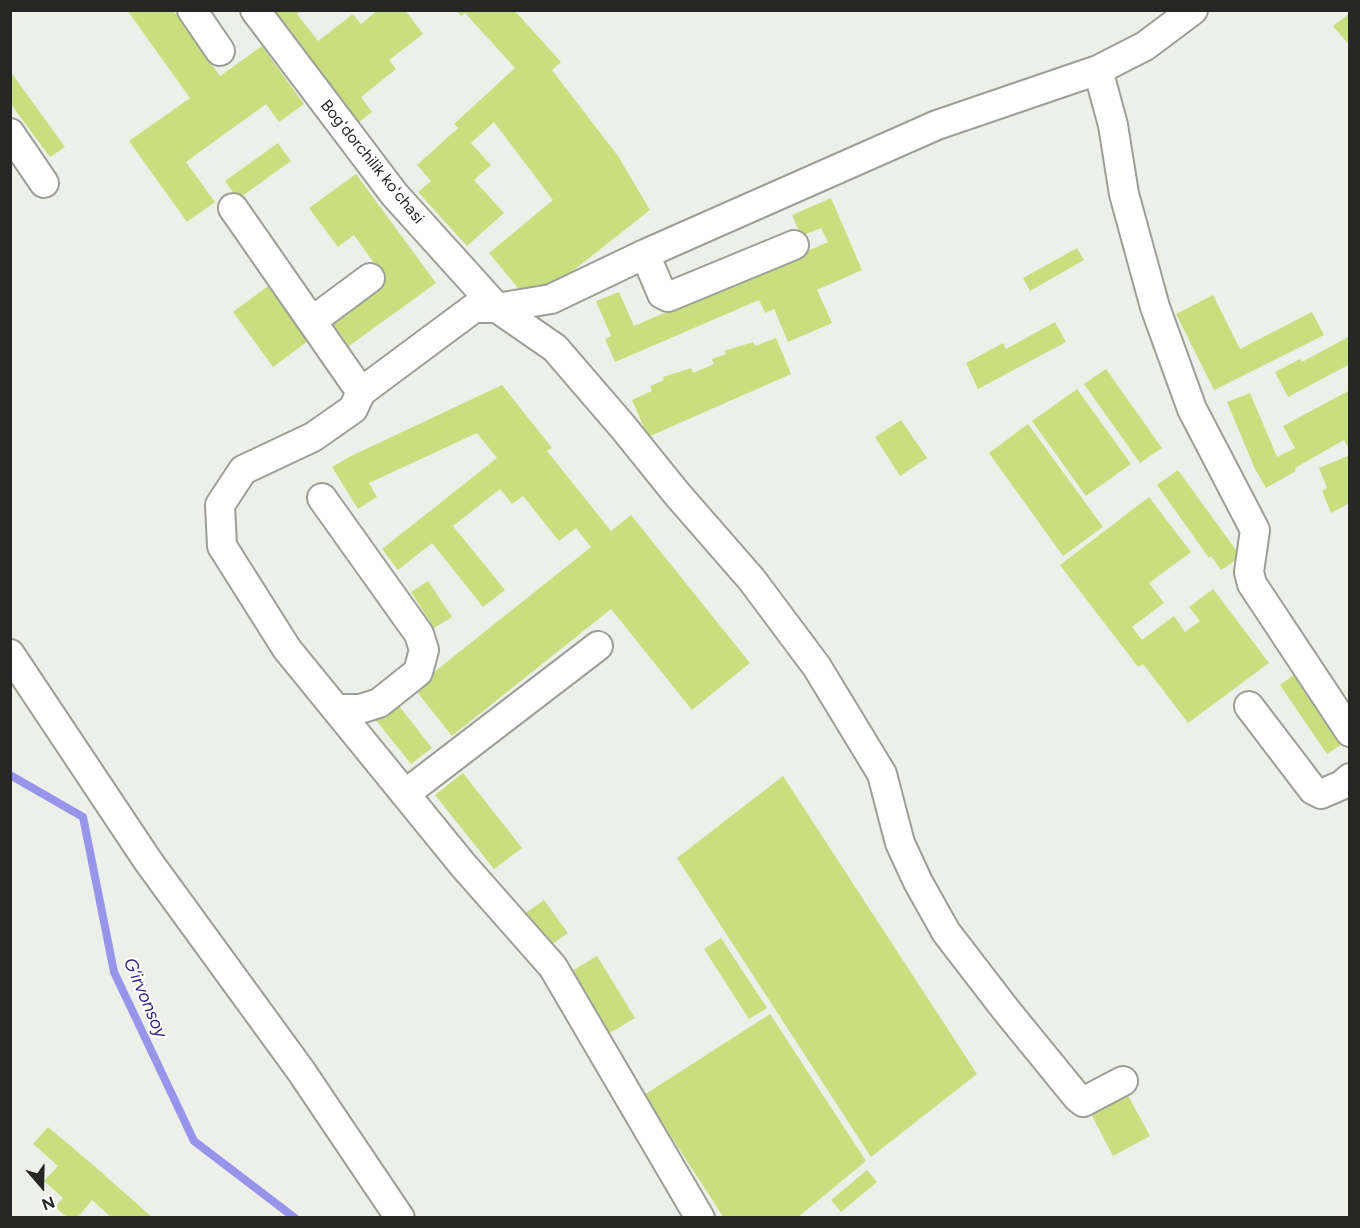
<!DOCTYPE html>
<html>
<head>
<meta charset="utf-8">
<style>
  body { margin:0 }
  #map { position:relative; width:1360px; height:1228px; overflow:hidden; background:#edf0e8; font-family:Figtree,sans-serif }
  canvas { display:block }
  .frame { position:absolute; inset:0; border:12px solid #262724; pointer-events:none }
  .north { position:absolute; left:12px; top:1156px; width:60px; height:60px; -webkit-text-stroke:4px #fff; paint-order:stroke; rotate:160deg; font-size:16px; font-weight:700; line-height:24px; text-align:center; color:#262724 }
  .north::after { content:''; display:block; margin:auto; width:21px; height:27px; background:#262724; clip-path:polygon(50% 0,100% 100%,50% 72%,0 100%) }
</style>
</head>
<body>
<div id="map">
<canvas width="1360" height="1228"></canvas>
<div class="frame"></div>
<div class="north">N</div>
</div>
<script>
const ctx = document.querySelector('canvas').getContext('2d');
ctx.lineJoin = 'round';
function shape(rows) {
  const path = new Path2D();
  for (const r of rows) {
    path.moveTo(r[0], r[1]);
    for (let i = 2; i < r.length; i += 2) path.lineTo(r[i], r[i + 1]);
  }
  return path;
}
function strokePath(path, color, width, dash) {
  ctx.strokeStyle = color;
  ctx.lineWidth = width;
  ctx.lineCap = dash ? 'butt' : 'round';
  ctx.setLineDash(dash || []);
  ctx.stroke(path);
}
function fillPath(path, color) {
  ctx.fillStyle = color;
  ctx.fill(path, 'evenodd');
}
function label(font, color, halo, rows, align = 'center') {
  ctx.font = font + ' Figtree,sans-serif';
  ctx.lineWidth = 4.5;
  ctx.setLineDash([]);
  ctx.textBaseline = 'middle';
  ctx.strokeStyle = halo;
  ctx.fillStyle = color;
  for (const [text, x, y, turn = 0] of rows) {
    ctx.save();
    ctx.translate(x, y);
    ctx.rotate((+turn || 0) * Math.PI / 180);
    ctx.textAlign = isNaN(turn) ? turn : align;
    if (halo) ctx.strokeText(text, 0, 0);
    ctx.fillText(text, 0, 0);
    ctx.restore();
  }
}
const stream = shape([
  [10,775,83,817,114,972,194,1141,295,1218]
]);
const building = shape([
  [127,10,173,10,220,76,262,46,304,104,279,122,266,104,186,162,215,202,187,222,129,141,190,98],
  [267,10,302,10,297,14,318,41,353,14,361,24,378,10,405,10,423,34,389,60,396,69,361,97,372,112,355,125],
  [456,10,514,10,561,62,552,70,618,156,650,210,542,295,527,299,489,253,553,200,494,122,471,143,491,165,474,180,504,213,467,246,418,192,431,181,417,165,458,128,454,124,515,68,465,13,461,16],
  [1350,13,1350,46,1333,26],
  [10,71,65,147,50,157,10,103],
  [278,143,291,161,238,199,225,181],
  [356,174,436,283,349,346,328,318,384,277,354,235,338,247,309,208],
  [831,198,862,270,817,290,832,323,788,342,774,309,765,313,759,300,615,362,605,339,611,336,596,301,619,292,634,326,828,242,821,228,801,236,792,215],
  [1077,248,1084,260,1030,291,1023,278],
  [268,286,308,341,273,367,233,312],
  [1213,295,1240,349,1312,312,1324,335,1214,390,1176,314],
  [1055,322,1066,342,978,389,966,363,1003,343,1006,349],
  [1350,336,1350,364,1288,397,1275,372,1300,359,1302,362],
  [776,338,791,374,648,437,632,400,652,391,650,386,664,380,663,377,691,368,693,373,714,364,712,359,726,354,724,351,753,342,755,346],
  [1106,369,1162,448,1140,463,1084,384],
  [502,385,552,448,547,451,611,531,631,515,750,663,692,710,611,609,452,736,414,688,591,547,576,528,559,541,523,496,512,504,500,489,453,526,505,590,483,607,432,543,398,570,382,549,497,458,477,433,369,483,377,497,358,509,332,467,351,456],
  [1077,389,1131,464,1086,496,1032,421],
  [1350,390,1350,451,1344,440,1295,468,1296,471,1266,488,1255,469,1227,402,1250,393,1277,457,1295,448,1283,426],
  [901,420,927,458,900,476,875,437],
  [1028,424,1103,527,1063,556,989,453],
  [1350,455,1350,503,1331,513,1322,491,1327,488,1319,468],
  [1178,470,1241,557,1221,570,1211,556,1209,558,1157,485],
  [1149,497,1191,552,1149,583,1164,603,1132,627,1142,640,1174,616,1185,632,1200,621,1189,607,1213,589,1269,663,1188,723,1143,664,1138,667,1060,565],
  [428,581,452,617,434,628,411,592],
  [1299,671,1347,741,1327,754,1280,685],
  [396,702,432,748,411,764,375,719],
  [463,773,522,848,494,869,435,795],
  [783,776,977,1074,871,1157,677,858],
  [544,900,568,933,548,947,524,914],
  [721,938,767,1008,749,1019,704,949],
  [597,956,635,1018,605,1036,567,974],
  [770,1014,866,1161,797,1218,724,1218,644,1095],
  [1126,1092,1150,1136,1113,1156,1090,1112],
  [48,1127,92,1164,153,1218,112,1218,92,1200,77,1218,68,1218,55,1207,63,1198,44,1181,58,1166,33,1144],
  [867,1170,877,1182,841,1212,831,1200]
]);
const minor = shape([
  [192,10,220,51],
  [255,10,394,194,497,308,555,348,623,427,677,494,752,580,817,667,882,774,900,843,918,882,946,932,1006,1010,1077,1097,1083,1102,1123,1081],
  [1098,70,1113,125,1124,194,1155,307,1192,409,1255,530,1249,572,1252,584,1350,732],
  [10,133,44,183],
  [233,208,361,392],
  [645,254,662,294,668,297,794,245],
  [312,321,370,278],
  [322,498,419,634,424,650,418,672,379,703,360,709,336,709],
  [10,654,148,861,301,1071,400,1218],
  [1249,706,1313,790,1321,794,1342,785,1350,778],
  [405,794,598,646],
  [700,1218,553,967,463,865,287,649,222,546,220,505,243,470,313,437,353,409,361,392,474,308,497,308,551,299,645,254,937,125,1098,70,1145,46,1193,10]
]);
const streetNames = [
  ["Bogʻdorchilik koʻchasi",372,162,51]
];
const waterNames = [
  ["G‘irvonsoy",145,998,67]
];
strokePath(stream, '#9695eb', 8);
fillPath(building, '#c9df7f');
strokePath(minor, '#9c9f97', 32);
strokePath(minor, '#fff', 28);
label('16px', '#262724', '#fff', streetNames);
label('italic 18px', '#362587', '#fff', waterNames);
</script>
</body>
</html>
